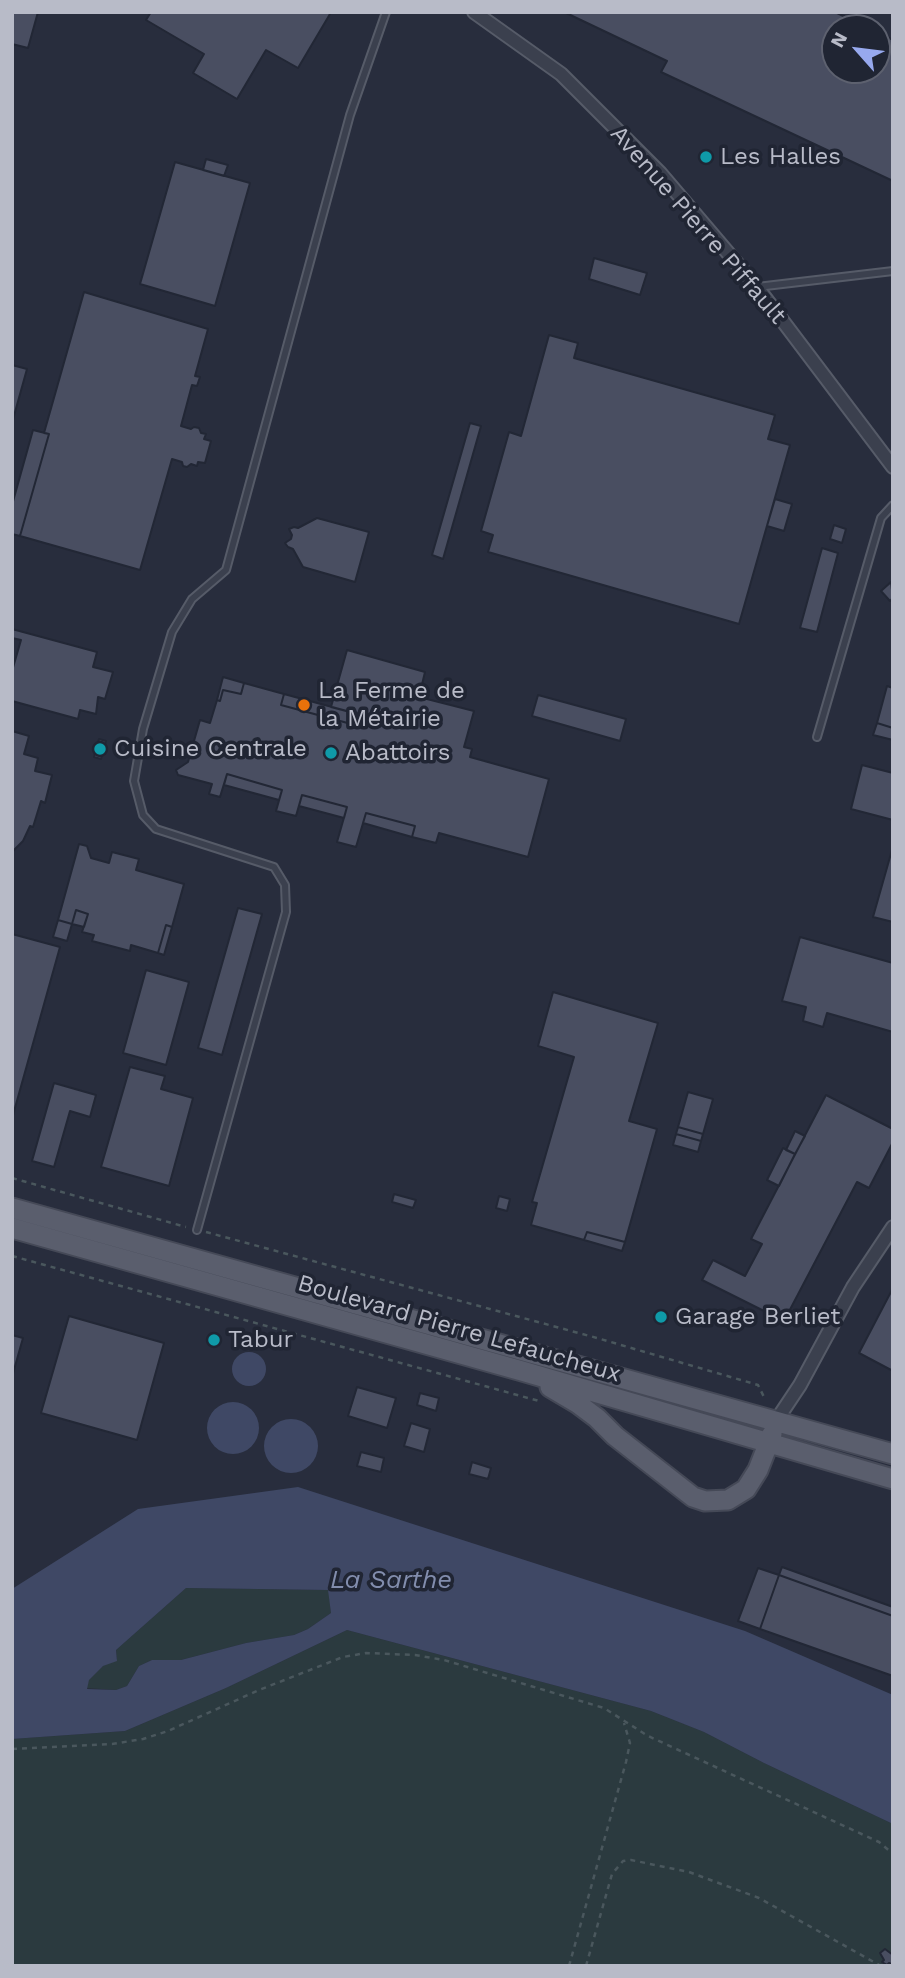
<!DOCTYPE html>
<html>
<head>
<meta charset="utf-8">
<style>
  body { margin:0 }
  #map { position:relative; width:905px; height:1978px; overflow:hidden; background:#282d3d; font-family:"Work Sans",sans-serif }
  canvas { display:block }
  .frame { position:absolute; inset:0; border:14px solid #b8bbc8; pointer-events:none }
  .north { position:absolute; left:821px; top:14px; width:70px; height:70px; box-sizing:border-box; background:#202533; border:2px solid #5d616f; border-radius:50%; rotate:298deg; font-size:19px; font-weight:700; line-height:28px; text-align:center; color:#b8bbc8 }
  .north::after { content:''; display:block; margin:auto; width:24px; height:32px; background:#97a9ee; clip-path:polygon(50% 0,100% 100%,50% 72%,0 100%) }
</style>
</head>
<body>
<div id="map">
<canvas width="905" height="1978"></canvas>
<div class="frame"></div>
<div class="north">N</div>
</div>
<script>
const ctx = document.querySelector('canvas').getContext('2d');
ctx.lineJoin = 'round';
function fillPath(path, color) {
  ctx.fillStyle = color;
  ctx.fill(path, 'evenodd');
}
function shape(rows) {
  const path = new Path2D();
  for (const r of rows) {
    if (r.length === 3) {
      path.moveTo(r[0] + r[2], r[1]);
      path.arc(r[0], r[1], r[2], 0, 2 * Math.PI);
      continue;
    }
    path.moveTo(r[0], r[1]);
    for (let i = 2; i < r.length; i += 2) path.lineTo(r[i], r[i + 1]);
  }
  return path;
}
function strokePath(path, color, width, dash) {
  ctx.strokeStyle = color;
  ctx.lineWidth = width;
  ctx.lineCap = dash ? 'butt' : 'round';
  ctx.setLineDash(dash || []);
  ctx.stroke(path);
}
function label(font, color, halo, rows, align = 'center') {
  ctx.font = font + ' "Work Sans",sans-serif';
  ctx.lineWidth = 7;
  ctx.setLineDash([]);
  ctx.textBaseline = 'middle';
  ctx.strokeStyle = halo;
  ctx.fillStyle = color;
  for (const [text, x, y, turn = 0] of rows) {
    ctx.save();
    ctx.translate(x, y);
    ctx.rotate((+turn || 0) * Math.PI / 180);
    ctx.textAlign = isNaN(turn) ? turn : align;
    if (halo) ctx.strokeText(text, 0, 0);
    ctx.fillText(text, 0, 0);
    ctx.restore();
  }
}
const green = shape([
  [186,1588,329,1590,331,1613,308,1629,294,1635,246,1643,181,1660,152,1660,139,1666,127,1686,116,1690,86,1688,89,1680,103,1666,117,1659,116,1650],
  [347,1630,651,1711,704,1732,764,1763,893,1824,893,1966,12,1966,12,1739,125,1731,226,1688]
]);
const water = shape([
  [249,1369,17],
  [233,1428,26],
  [291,1446,27],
  [298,1487,745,1631,893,1695,893,1824,764,1763,704,1732,651,1711,347,1630,226,1688,125,1731,12,1739,12,1589,138,1509],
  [186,1588,328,1590,331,1613,308,1629,294,1635,246,1643,181,1660,152,1660,139,1666,127,1686,116,1690,87,1689,89,1680,103,1666,117,1661,116,1650]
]);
const building = shape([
  [12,12,38,12,28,48,12,44,12,12],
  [151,12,328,12,330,14,298,68,266,50,237,99,193,73,204,54,146,20,151,12],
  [564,12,835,12,868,28,835,28,835,70,877,70,877,32,893,40,893,181,661,72,667,61,564,12],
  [206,159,228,165,224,176,203,170,206,159],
  [175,162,250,183,215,306,140,284,175,162],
  [594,258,647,273,640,295,589,279,594,258],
  [84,292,208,329,195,376,200,377,197,386,192,385,181,426,191,429,194,427,199,428,201,433,206,434,204,439,211,441,205,463,198,462,197,466,191,464,187,467,183,466,182,462,172,459,140,570,20,536,49,434,44,433,84,292],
  [549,335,578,343,574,358,775,415,768,439,790,445,739,624,488,552,493,535,481,531,509,432,521,436,549,335],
  [12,365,27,369,12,423,12,365],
  [470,423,481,426,443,559,432,555,470,423],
  [33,430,49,434,20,536,12,534,12,505,33,430],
  [775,499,792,504,784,531,767,526,775,499],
  [317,518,369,532,355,582,303,567,293,549,288,547,285,543,291,539,292,535,289,529,294,527,298,528,317,518],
  [834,525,846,529,842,543,830,539,834,525],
  [822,548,838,553,817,632,800,628,822,548],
  [891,582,893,598,890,601,881,591,891,582],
  [12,629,97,652,93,667,113,672,105,699,98,697,96,714,80,710,78,719,12,701,12,671,21,640,12,638,12,629],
  [347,650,425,672,419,697,474,711,464,747,472,749,470,757,549,779,528,857,439,833,436,843,412,837,415,826,366,813,356,847,337,842,347,807,302,795,296,816,276,811,282,790,227,774,220,797,209,794,212,784,178,775,176,770,188,762,200,720,210,723,217,700,220,701,223,690,241,694,244,683,284,694,281,705,366,728,369,717,331,707,347,650],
  [223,677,244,683,241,694,223,690,220,701,217,700,223,677],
  [887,686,893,688,893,728,877,723,887,686],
  [284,694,369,717,366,728,281,705,284,694],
  [538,695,626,719,620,741,532,716,538,695],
  [877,723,893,728,893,740,873,735,877,723],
  [12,731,29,736,24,754,38,758,35,771,52,775,45,803,41,801,33,827,30,826,23,841,12,852,12,731],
  [99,739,106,741,101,759,94,757,99,739],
  [862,765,893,773,893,820,851,809,862,765],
  [227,774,282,790,279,800,224,785,227,774],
  [302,795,347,807,344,818,299,806,302,795],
  [366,813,415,826,412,837,363,823,366,813],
  [79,844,87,846,91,858,109,863,112,852,139,859,136,870,184,884,172,927,166,925,158,953,131,945,130,951,92,941,94,935,82,932,88,914,76,910,72,924,58,920,79,844],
  [892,850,893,850,893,922,873,917,892,850],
  [238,908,262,914,222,1055,198,1048,238,908],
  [76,910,88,914,84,927,72,924,76,910],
  [58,920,72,924,67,941,53,937,58,920],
  [166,925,172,927,164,955,158,953,166,925],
  [12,934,60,947,13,1115,12,1115,12,934],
  [800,937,893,963,893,1032,827,1013,823,1027,803,1021,806,1007,782,1001,800,937],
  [146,970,189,982,166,1065,123,1053,146,970],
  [553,992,658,1023,629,1121,657,1129,625,1242,587,1232,584,1240,531,1225,537,1203,532,1202,574,1057,538,1046,553,992],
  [130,1067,165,1076,161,1089,193,1098,169,1186,101,1167,130,1067],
  [54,1083,96,1095,90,1117,70,1111,54,1167,32,1161,54,1083],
  [688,1092,713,1099,703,1134,678,1127,688,1092],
  [826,1095,893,1129,893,1142,869,1188,857,1182,784,1321,702,1280,713,1260,745,1276,762,1244,751,1239,826,1095],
  [678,1127,703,1134,701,1141,676,1134,678,1127],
  [795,1131,805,1136,795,1154,786,1150,795,1131],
  [676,1134,701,1141,698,1152,673,1145,676,1134],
  [783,1148,795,1154,779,1186,767,1180,783,1148],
  [394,1194,416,1200,413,1208,392,1202,394,1194],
  [499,1196,510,1199,507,1211,496,1208,499,1196],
  [587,1232,625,1242,622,1251,584,1240,587,1232],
  [893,1288,893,1371,859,1353,893,1288],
  [69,1316,164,1343,137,1440,41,1413,69,1316],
  [12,1335,23,1338,12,1377,12,1335],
  [357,1387,396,1398,387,1428,348,1416,357,1387],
  [420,1393,439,1398,436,1411,417,1405,420,1393],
  [411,1423,430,1429,424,1452,404,1446,411,1423],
  [361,1452,384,1458,381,1472,357,1466,361,1452],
  [472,1462,491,1468,488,1479,469,1474,472,1462],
  [782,1567,893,1607,893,1616,779,1575,782,1567],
  [758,1568,779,1575,760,1629,738,1621,758,1568],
  [779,1575,893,1616,893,1676,760,1629,779,1575],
  [885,1949,893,1955,893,1965,889,1963,887,1965,882,1962,884,1960,880,1953,885,1949]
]);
const path = shape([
  [12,1178,186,1227],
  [206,1232,597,1338,758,1385,765,1399],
  [12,1256,539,1401],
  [12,1749,112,1744,143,1739,168,1731,259,1690,343,1657,366,1653,415,1655,444,1660,604,1708,648,1736,879,1842,893,1854],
  [569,1966,626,1762,630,1743,624,1723],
  [586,1966,612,1874,623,1861,631,1860,689,1872,759,1898,881,1966]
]);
const lane = shape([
  [757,287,893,271],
  [817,737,881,518,893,505],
  [197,1230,286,912,285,885,274,867,156,829,143,815,134,781,143,729,172,632,192,599,226,570,350,115,386,12]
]);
const street = shape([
  [474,12,561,74,660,173,757,287,893,467],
  [776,1421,800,1385,853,1287,893,1227]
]);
const primary = shape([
  [12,1208,893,1454],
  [12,1228,522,1371,893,1479],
  [550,1387,577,1403,597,1418,615,1436,693,1497,705,1501,728,1500,746,1489,758,1470,772,1434]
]);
const markers = [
  [706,157,7,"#0f9aa8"],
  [304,705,7,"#e8710a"],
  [100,749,7,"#0f9aa8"],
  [331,753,7,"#0f9aa8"],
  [661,1317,7,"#0f9aa8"],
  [214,1340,7,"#0f9aa8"]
];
const poiNames = [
  ["Les Halles",720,157],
  ["La Ferme de",318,691],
  ["la Métairie",318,719],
  ["Cuisine Centrale",114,749],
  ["Abattoirs",345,753],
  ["Garage Berliet",675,1317],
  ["Tabur",228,1340]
];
const streetNames = [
  ["Avenue Pierre Piffault",698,225,49],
  ["Boulevard Pierre Lefaucheux",459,1329,16]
];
const waterNames = [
  ["La Sarthe",391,1580]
];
fillPath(green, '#2b3a3f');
fillPath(water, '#3f4865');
fillPath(building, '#494e61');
strokePath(building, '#222735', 2);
strokePath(lane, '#565b68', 10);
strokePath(street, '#565b68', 16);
strokePath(primary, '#454957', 23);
strokePath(path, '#4a575d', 2.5, [5, 5]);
strokePath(lane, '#3b404e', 6);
strokePath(street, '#3b404e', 12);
strokePath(primary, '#5a5e6d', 19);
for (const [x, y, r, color] of markers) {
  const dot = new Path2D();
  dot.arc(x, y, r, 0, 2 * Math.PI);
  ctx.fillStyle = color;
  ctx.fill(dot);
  strokePath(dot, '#202533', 2.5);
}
label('24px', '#b8bbc8', '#202533', poiNames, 'left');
label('24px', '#b8bbc8', '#202533', streetNames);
label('italic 26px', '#828dad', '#202533', waterNames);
</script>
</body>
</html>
